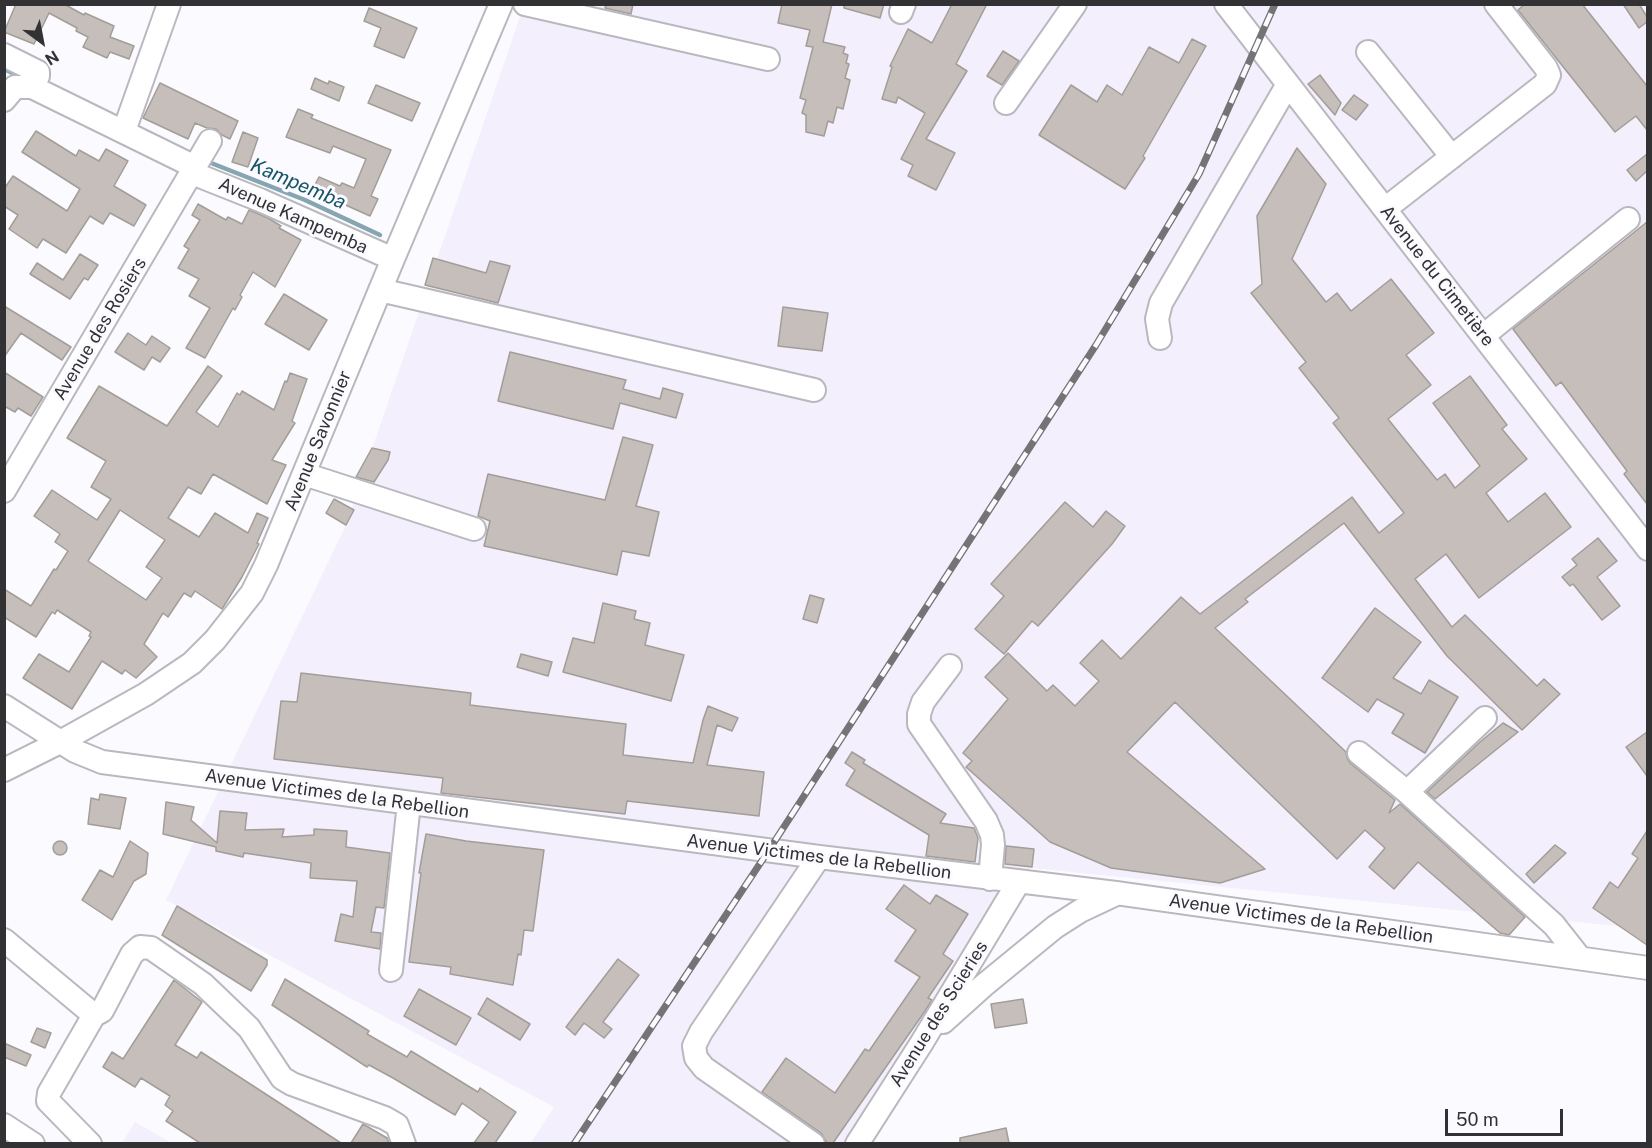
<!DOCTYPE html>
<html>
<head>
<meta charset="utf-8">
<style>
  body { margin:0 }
  #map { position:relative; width:1652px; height:1148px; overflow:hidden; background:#fbfbff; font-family:"Public Sans",sans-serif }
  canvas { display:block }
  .frame { position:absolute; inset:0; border:6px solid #323234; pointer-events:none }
  .north { position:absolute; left:12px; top:12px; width:60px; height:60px; -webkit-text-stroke:4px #fbfbff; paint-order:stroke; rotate:148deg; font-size:16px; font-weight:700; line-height:24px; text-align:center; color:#323234 }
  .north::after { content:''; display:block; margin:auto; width:21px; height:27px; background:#323234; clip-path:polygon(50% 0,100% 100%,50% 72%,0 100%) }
  .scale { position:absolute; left:1445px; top:1109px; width:118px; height:27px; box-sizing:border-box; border:3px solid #323234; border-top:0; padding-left:8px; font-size:18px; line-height:21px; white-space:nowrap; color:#323234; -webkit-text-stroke:4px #fbfbff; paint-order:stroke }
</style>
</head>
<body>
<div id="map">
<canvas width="1652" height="1148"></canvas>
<div class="frame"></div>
<div class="north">N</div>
<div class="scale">50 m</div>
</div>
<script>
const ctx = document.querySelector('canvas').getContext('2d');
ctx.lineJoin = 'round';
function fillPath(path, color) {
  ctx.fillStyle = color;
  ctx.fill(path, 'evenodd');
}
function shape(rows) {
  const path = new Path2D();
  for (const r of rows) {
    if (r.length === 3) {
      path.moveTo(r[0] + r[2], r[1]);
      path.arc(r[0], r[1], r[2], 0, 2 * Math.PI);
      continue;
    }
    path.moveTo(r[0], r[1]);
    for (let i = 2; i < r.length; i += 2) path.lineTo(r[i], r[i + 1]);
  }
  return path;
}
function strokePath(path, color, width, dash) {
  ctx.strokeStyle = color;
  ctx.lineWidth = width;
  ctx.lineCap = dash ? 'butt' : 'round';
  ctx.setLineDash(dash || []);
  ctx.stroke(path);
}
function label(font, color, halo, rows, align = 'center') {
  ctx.font = font + ' "Public Sans",sans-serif';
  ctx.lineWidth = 6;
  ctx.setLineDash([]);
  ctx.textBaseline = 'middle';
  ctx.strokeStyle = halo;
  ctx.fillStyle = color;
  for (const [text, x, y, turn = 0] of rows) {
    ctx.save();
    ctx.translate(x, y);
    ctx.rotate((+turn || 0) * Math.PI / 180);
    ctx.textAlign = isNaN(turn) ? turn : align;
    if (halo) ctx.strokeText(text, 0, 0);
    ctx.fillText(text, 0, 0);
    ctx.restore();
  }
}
const industrial = shape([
  [524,5,1647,5,1647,929,1030,868,848,1143,530,1144,554,1107,166,900,346,525],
  [135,1122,172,1143,122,1143]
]);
const stream = shape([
  [4,69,23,78],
  [206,161,305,200,380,235]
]);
const building = shape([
  [16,4,64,4,84,15,85,13,114,26,110,37,134,46,129,59,110,52,107,58,83,47,88,37,76,31,77,28,49,13,34,44,4,32,16,4],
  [606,4,633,4,631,14,605,8,606,4],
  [782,4,832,4,823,42,845,47,843,53,848,55,846,63,849,64,845,78,850,80,843,109,837,107,833,123,828,121,824,136,806,132,806,115,802,113,806,100,800,98,813,47,806,46,810,30,778,23,782,4],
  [844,4,884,4,880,18,844,8,844,4],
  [952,4,987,4,956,64,967,71,926,139,955,153,936,190,908,176,913,165,901,159,925,113,898,97,896,103,882,99,892,67,890,66,908,29,932,43,952,4],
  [1525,4,1582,4,1647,86,1647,130,1636,116,1615,132,1518,10,1525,4],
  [1623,4,1639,4,1647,17,1647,22,1639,28,1623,4],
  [369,8,417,28,404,58,374,46,381,28,364,21,369,8],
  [1192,39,1206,46,1143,156,1145,158,1125,189,1039,135,1071,85,1097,102,1107,85,1122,95,1149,47,1179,63,1192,39],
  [1003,51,1019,61,1002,85,987,76,1003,51],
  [1320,75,1341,103,1335,115,1308,84,1320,75],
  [315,78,328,84,329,81,344,87,339,101,311,89,315,78],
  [160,83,238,121,230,139,222,135,216,129,207,128,195,123,188,139,143,118,160,83],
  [376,85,420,103,412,121,368,103,376,85],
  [1354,95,1368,105,1356,120,1342,110,1354,95],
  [298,109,313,115,311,118,391,150,371,196,378,199,370,216,312,190,319,177,340,186,342,183,354,188,366,159,333,146,330,153,286,137,298,109],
  [36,131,76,156,79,150,99,161,106,149,128,161,114,186,146,205,134,226,110,213,103,224,90,216,66,253,43,239,37,248,9,229,18,215,4,206,4,189,13,176,67,211,80,189,22,152,36,131],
  [243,132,258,138,248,167,232,162,243,132],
  [1297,148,1326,184,1292,259,1326,302,1337,293,1351,311,1391,279,1434,333,1406,355,1431,385,1388,419,1437,480,1445,474,1455,488,1480,466,1433,403,1470,376,1507,425,1502,429,1527,459,1486,493,1508,522,1545,493,1571,527,1479,598,1446,554,1415,579,1452,627,1465,615,1537,686,1544,679,1560,694,1522,730,1447,656,1344,523,1245,599,1248,602,1215,628,1346,752,1347,758,1350,763,1395,800,1389,813,1400,804,1525,917,1509,935,1500,933,1418,862,1394,889,1369,867,1385,848,1365,830,1337,859,1175,702,1127,752,1265,869,1220,883,1111,868,1050,842,966,767,972,761,963,753,1008,699,985,677,1008,653,1047,691,1053,685,1075,706,1099,681,1080,663,1102,640,1121,659,1181,597,1200,614,1352,497,1379,533,1404,513,1333,423,1339,418,1299,368,1306,362,1251,293,1262,284,1257,216,1297,148],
  [1647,154,1647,171,1636,181,1627,170,1647,154],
  [198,204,226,220,228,217,242,224,249,210,268,218,281,226,279,228,301,240,275,287,253,272,240,295,242,297,235,310,233,308,205,358,186,348,210,308,189,296,199,279,178,268,189,249,184,246,200,220,192,215,198,204],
  [1647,222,1647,504,1624,474,1627,471,1561,382,1556,386,1513,329,1647,222],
  [80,254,98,265,88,280,84,278,70,299,30,274,37,263,63,280,80,254],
  [433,258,486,273,490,261,510,266,498,303,425,285,433,258],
  [284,294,327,320,309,350,265,324,284,294],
  [4,306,71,347,62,360,21,333,4,357,4,306],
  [783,307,828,313,822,351,778,346,783,307],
  [128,333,146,345,152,336,170,348,160,362,152,357,144,370,115,352,128,333],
  [510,352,626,380,623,389,660,399,663,388,683,394,676,418,620,403,613,429,498,401,510,352],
  [208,366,222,376,196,412,218,427,237,393,240,395,242,391,274,410,285,381,287,382,290,373,307,379,292,421,295,423,272,460,286,465,267,504,213,474,201,494,188,487,168,518,199,537,215,513,248,533,257,513,268,518,257,543,259,544,242,577,222,609,195,591,191,597,184,593,168,617,163,613,144,644,157,657,136,678,125,670,122,674,102,661,72,709,23,678,39,654,69,672,91,637,89,636,91,632,57,610,55,614,52,612,36,637,4,617,4,589,31,606,54,569,56,570,68,551,55,542,60,534,34,516,52,490,97,520,111,499,91,487,106,461,67,438,99,386,167,426,208,366],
  [120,510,165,540,146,567,162,578,146,600,88,561,120,510],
  [4,372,43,397,31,416,18,408,15,412,4,406,4,372],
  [623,437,653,445,636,506,659,512,649,556,622,551,617,575,484,546,490,521,478,516,488,474,605,500,623,437],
  [372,448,390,452,388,460,374,482,356,477,372,448],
  [334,499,354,510,346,525,326,513,334,499],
  [1065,502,1093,527,1106,511,1125,526,1112,544,1038,626,1032,621,1004,654,975,629,1004,596,991,584,1065,502],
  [1598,538,1617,561,1597,577,1620,606,1602,620,1573,584,1570,586,1562,577,1577,565,1572,559,1598,538],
  [810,595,824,599,817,623,803,619,810,595],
  [603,603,636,611,634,619,650,623,645,645,684,655,671,701,563,672,573,638,594,643,603,603],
  [1375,608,1421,642,1393,678,1421,694,1429,680,1458,697,1425,753,1392,733,1404,714,1377,699,1368,712,1322,678,1375,608],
  [521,654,552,662,548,676,517,667,521,654],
  [301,673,471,693,470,705,626,724,623,755,693,763,703,720,708,706,738,718,732,731,717,725,707,765,764,772,759,816,627,801,625,814,441,793,443,778,274,759,281,701,297,702,301,673],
  [1503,723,1518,732,1435,799,1427,792,1480,742,1503,723],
  [1647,732,1647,776,1626,747,1647,732],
  [852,752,865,760,863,763,946,814,940,823,974,828,978,838,975,862,926,856,929,835,846,785,855,770,845,763,852,752],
  [100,794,126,798,120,829,88,824,91,798,99,800,100,794],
  [166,802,194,807,191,820,217,843,220,811,247,813,245,830,284,829,282,837,314,835,314,829,347,831,346,847,390,853,384,908,376,907,371,932,381,933,380,949,335,941,341,914,353,917,357,881,310,878,311,863,244,853,243,857,216,851,216,847,163,834,166,802],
  [1647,831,1647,945,1593,908,1610,882,1618,888,1638,858,1632,854,1647,831],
  [426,834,466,841,544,850,533,931,524,930,521,955,518,954,513,985,450,974,451,967,409,962,421,873,419,873,426,834],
  [130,841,148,853,146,874,134,881,112,920,82,900,100,870,113,877,130,841],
  [60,848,7],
  [1555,845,1566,853,1534,883,1526,874,1555,845],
  [1006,846,1034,849,1032,867,1005,864,1006,846],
  [904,885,930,904,936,895,968,914,943,954,953,961,928,998,932,1000,925,1011,833,1143,827,1143,821,1133,762,1092,786,1058,835,1093,865,1049,869,1051,920,977,895,961,916,930,886,909,904,885],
  [177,906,267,960,267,965,251,991,162,935,177,906],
  [618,959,639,975,603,1022,612,1029,604,1038,584,1023,575,1035,566,1027,618,959],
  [285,979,369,1031,367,1034,407,1057,411,1051,478,1092,480,1088,516,1112,495,1143,474,1143,489,1122,462,1103,455,1115,393,1078,369,1065,367,1067,272,1005,285,979],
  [174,980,202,1002,175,1045,197,1058,201,1052,341,1143,200,1143,166,1121,173,1111,165,1105,170,1096,141,1078,135,1087,103,1067,112,1052,123,1059,174,980],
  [419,989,471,1018,456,1045,404,1016,419,989],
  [487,998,530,1024,520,1040,478,1014,487,998],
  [1023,999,1027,1023,995,1028,991,1004,1023,999],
  [37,1028,51,1033,45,1048,31,1042,37,1028],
  [4,1043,31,1055,26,1066,4,1057,4,1043],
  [363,1124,387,1138,389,1143,351,1143,363,1124],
  [1006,1128,1009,1143,960,1143,960,1138,1006,1128]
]);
const minor = shape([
  [525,4,768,59],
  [1226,4,1648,549],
  [901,12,904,4],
  [1368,52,1452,157],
  [4,55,38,72,38,76,32,87],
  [4,100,15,87,32,87,195,167],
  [1006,103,1075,4],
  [124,131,169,4],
  [192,173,260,200,393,259],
  [1385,209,1545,84,1549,75,1546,68,1496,4],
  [380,290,814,390],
  [1483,336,1628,219],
  [1160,338,1157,319,1161,303,1288,84],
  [304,474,474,529],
  [4,491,210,141],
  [950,666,923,702,919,714,919,724,986,821,992,835,993,845,990,879],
  [4,706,75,751,102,762,819,857,1116,893,1648,968],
  [1359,753,1407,792,1554,925,1580,958],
  [4,770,60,742,146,694,192,663,215,640,252,593,266,565,393,259,501,4],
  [1407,792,1485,718],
  [4,940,94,1015,102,1011,132,954,140,947,151,948,203,984,249,1028,282,1078,292,1084,385,1118,397,1125,404,1144],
  [391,970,409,803],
  [943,1022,983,986,1055,927,1080,911,1116,894],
  [4,1125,33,1144],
  [90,1144,48,1101,49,1093,94,1015],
  [813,1144,704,1068,696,1058,694,1046,701,1032,819,857],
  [857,1144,921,1044,1018,883]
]);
const rail = shape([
  [574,1144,769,850,1096,345,1199,174,1275,4]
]);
const streetNames = [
  ["Avenue Kampemba",293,216,24],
  ["Avenue du Cimetière",1437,276,52],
  ["Avenue des Rosiers",100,329,-59],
  ["Avenue Savonnier",318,441,-68],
  ["Avenue Victimes de la Rebellion",337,794,8],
  ["Avenue Victimes de la Rebellion",819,857,7],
  ["Avenue Victimes de la Rebellion",1301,919,8],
  ["Avenue des Scieries",939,1014,-58]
];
const waterNames = [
  ["Kampemba",298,184,23]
];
fillPath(industrial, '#f3effc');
strokePath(stream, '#85a6b1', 4.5);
fillPath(building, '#c5beba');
strokePath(building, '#a39d98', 1.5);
strokePath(minor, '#b9b8bf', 26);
strokePath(minor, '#fff', 22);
strokePath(rail, '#747477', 7);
strokePath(rail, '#fbfbff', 4.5, [14]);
label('18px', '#323234', '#fbfbff', streetNames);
label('italic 20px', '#185566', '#fbfbff', waterNames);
</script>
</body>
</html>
